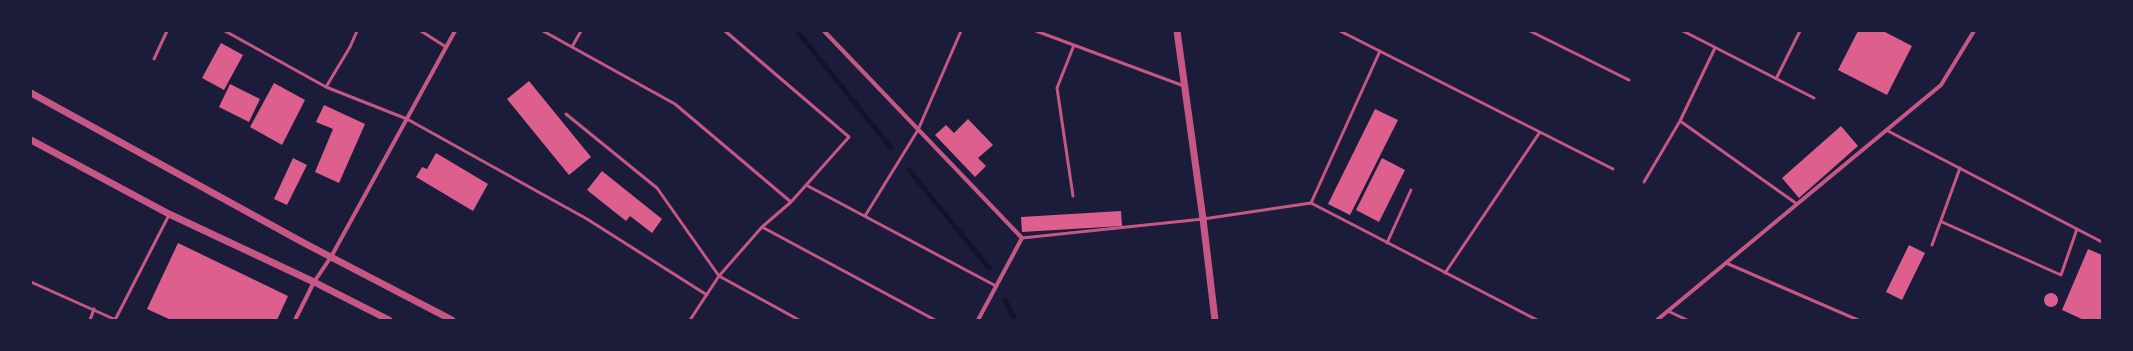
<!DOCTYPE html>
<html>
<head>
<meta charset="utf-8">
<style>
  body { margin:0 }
  #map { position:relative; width:2133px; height:351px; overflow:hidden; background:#1b1b3a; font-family:"Source Sans 3",sans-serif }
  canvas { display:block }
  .frame { position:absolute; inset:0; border:32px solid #1b1b3a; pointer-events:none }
</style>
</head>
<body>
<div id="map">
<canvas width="2133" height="351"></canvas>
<div class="frame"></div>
</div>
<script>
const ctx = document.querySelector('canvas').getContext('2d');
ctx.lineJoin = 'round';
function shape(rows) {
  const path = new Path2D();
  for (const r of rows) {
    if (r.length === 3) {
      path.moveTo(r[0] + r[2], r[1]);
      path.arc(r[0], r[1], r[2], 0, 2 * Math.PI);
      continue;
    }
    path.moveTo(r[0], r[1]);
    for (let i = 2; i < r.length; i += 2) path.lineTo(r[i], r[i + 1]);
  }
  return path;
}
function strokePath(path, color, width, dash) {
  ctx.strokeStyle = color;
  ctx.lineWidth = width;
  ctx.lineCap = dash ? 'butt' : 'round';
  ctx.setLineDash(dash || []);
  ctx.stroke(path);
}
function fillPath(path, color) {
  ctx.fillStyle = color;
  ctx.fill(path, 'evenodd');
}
const stream = shape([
  [797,31,891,148],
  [909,170,989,268],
  [1005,300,1015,320]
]);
const building = shape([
  [1858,31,1883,31,1912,46,1887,95,1838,70],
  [221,43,243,55,224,90,202,78],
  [529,81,591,157,569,175,507,99],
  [274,83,305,100,282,145,250,127],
  [230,84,260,99,249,122,219,107],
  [324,105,365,124,339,183,315,172,333,129,316,122],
  [1375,109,1398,120,1350,215,1328,204],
  [968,119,993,145,978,158,986,166,975,177,935,135,946,125,954,133],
  [1841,126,1858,146,1799,198,1782,178],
  [436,153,488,184,473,211,416,177,422,167,427,169],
  [293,158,307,165,287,205,274,199],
  [1382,158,1405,170,1379,222,1356,210],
  [602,171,662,219,652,233,630,216,626,221,587,190],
  [1121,211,1122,226,1022,232,1021,217],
  [178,243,288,296,277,320,171,320,147,309],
  [1909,245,1925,253,1902,300,1886,292],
  [2088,249,2102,255,2102,320,2084,320,2062,310],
  [2051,300,7]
]);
const service = shape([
  [225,31,326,87,407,119,587,219,707,295],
  [421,31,446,47],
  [543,31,675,104,791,202],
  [1036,31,1184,86],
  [1340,31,1613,169],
  [1530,31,1629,80],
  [1683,31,1814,98],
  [572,47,581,31],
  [154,59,167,31],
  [1776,79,1800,31],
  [326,87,350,47,357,31],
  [566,114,657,188,719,276,799,320],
  [1680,121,1797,204],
  [1886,130,2102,242],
  [1644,182,1680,121,1715,48],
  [806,185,996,286],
  [1073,196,1057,88,1074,45],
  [1311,203,1380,51],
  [865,216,918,130,961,31],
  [1942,222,2061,275,2077,229],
  [762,227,935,320],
  [1022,238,1203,219,1311,203,1537,320],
  [1387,243,1411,190],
  [1932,245,1960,168],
  [1726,263,1858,320],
  [1445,273,1540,132],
  [31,282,116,320],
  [1668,311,1687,320],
  [90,320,94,309],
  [115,320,169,215],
  [690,320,719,276,762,227,791,202,849,137,725,31]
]);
const minor = shape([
  [824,31,1022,238,978,320],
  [295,320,314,282,331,257,455,31],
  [1657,320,1941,85,1974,31]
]);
const tertiary = shape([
  [1177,31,1203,219,1215,320],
  [31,93,304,243,452,320],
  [31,140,169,214,314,282,389,320]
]);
strokePath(stream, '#12122b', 5);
fillPath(building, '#dd5f8e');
strokePath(service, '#c65784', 3);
strokePath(minor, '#c65784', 4);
strokePath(tertiary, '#c65784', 7);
</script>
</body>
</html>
